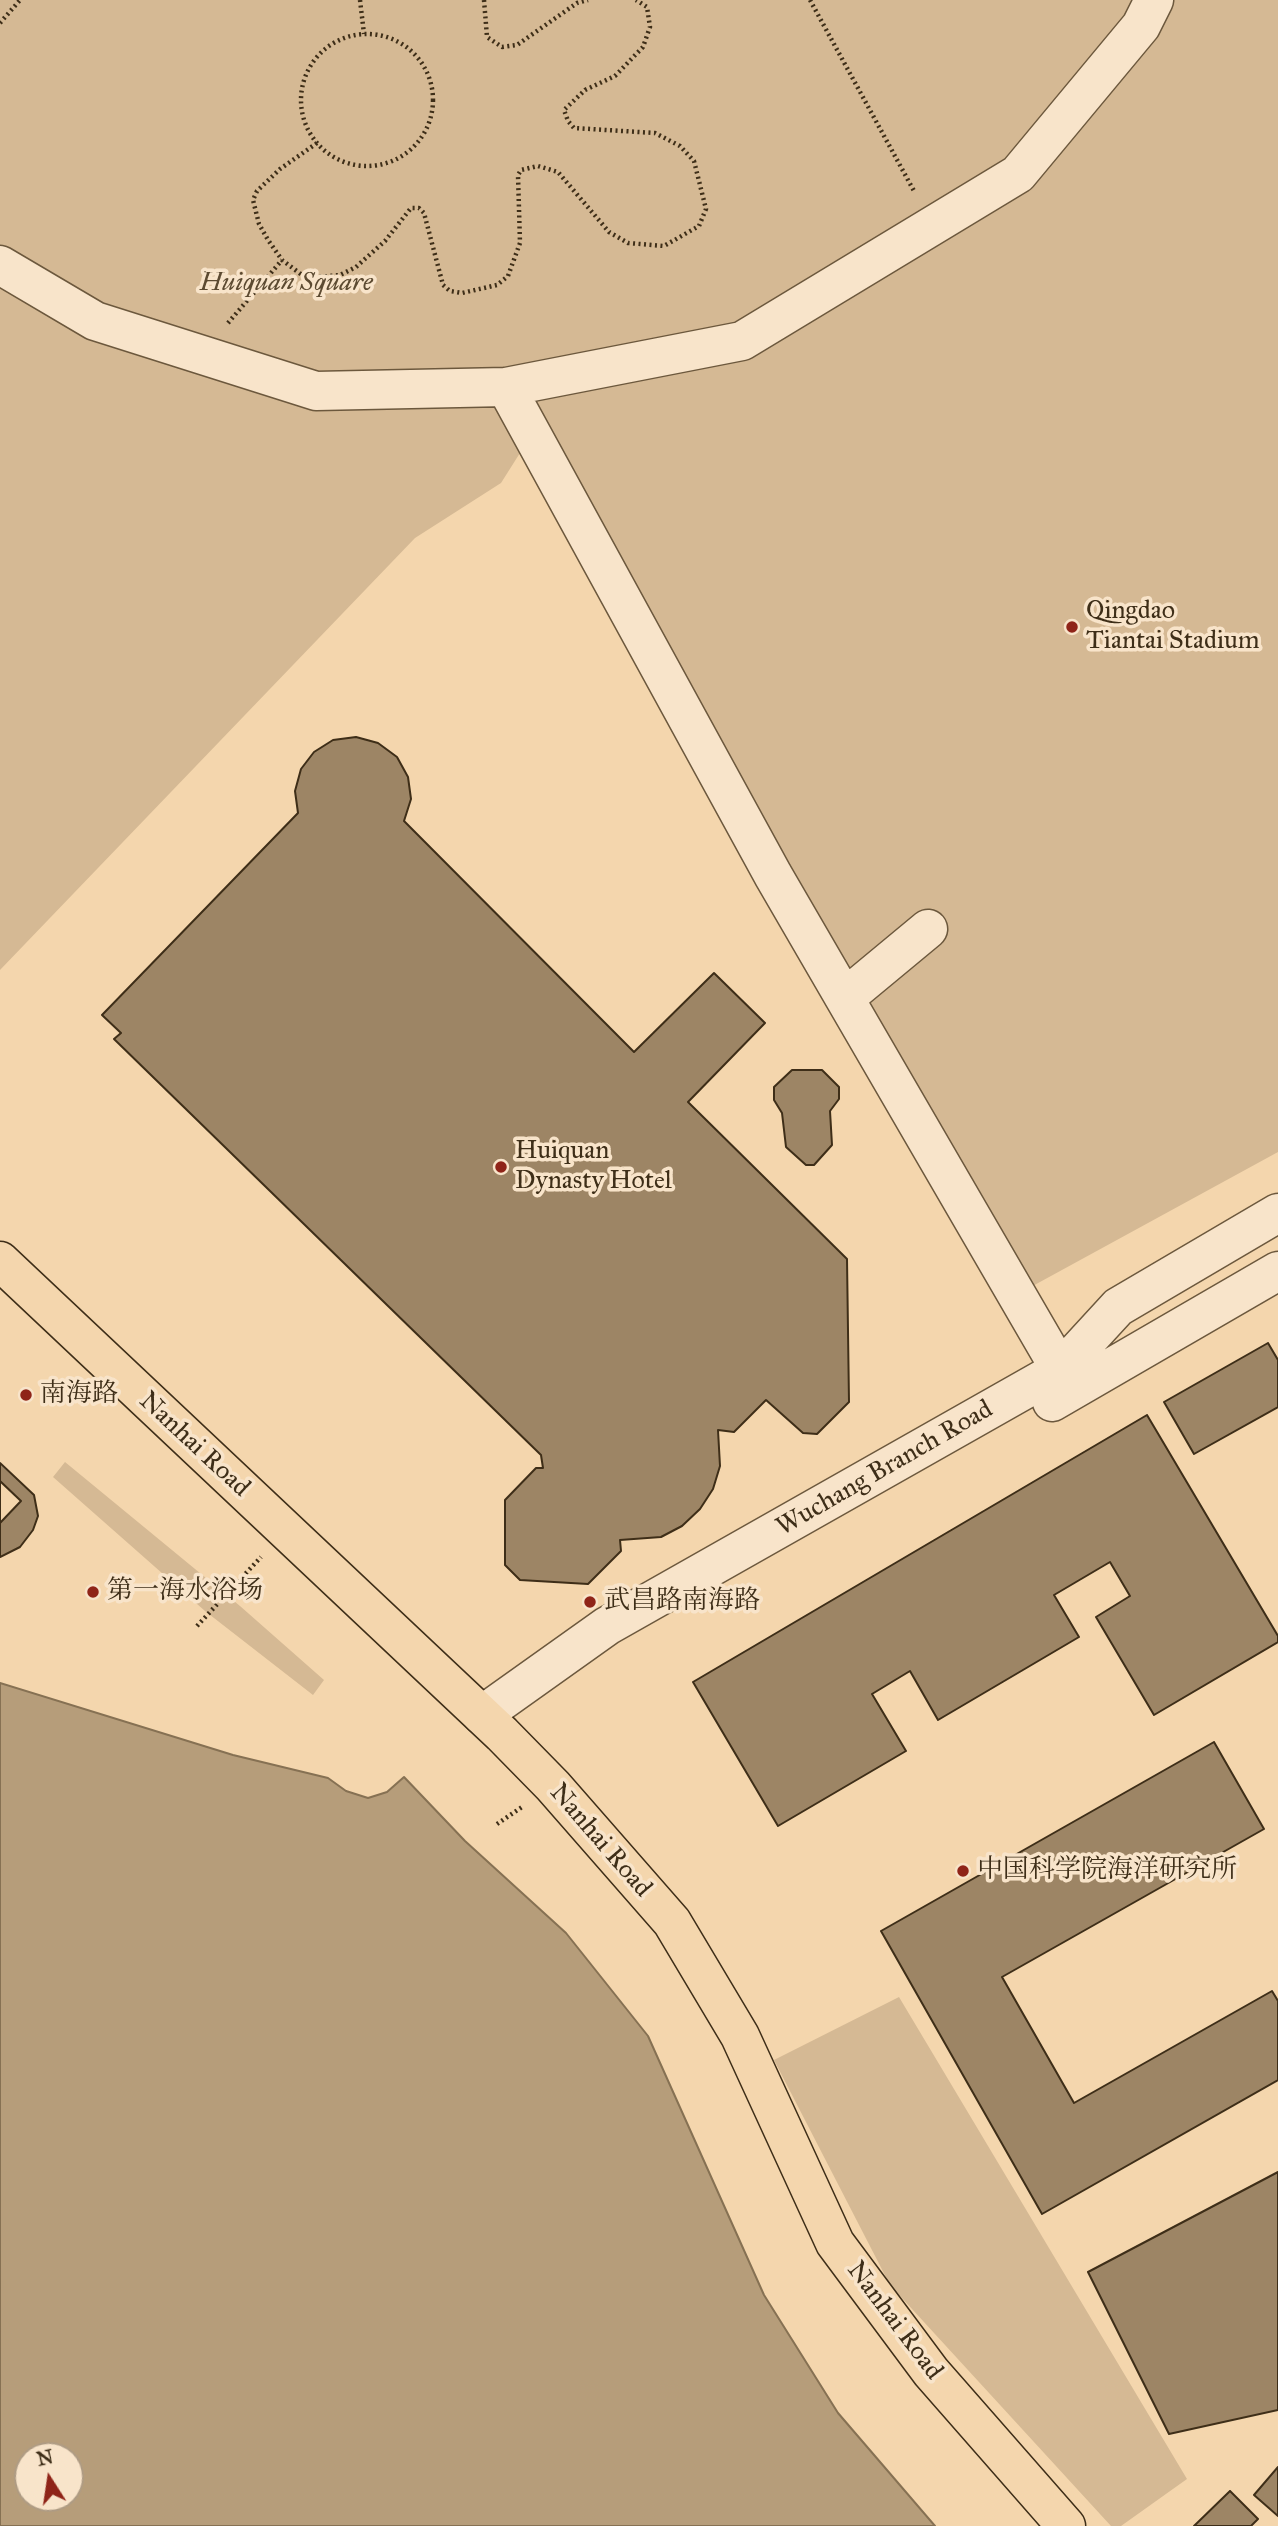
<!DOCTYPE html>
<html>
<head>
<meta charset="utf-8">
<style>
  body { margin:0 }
  #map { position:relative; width:1278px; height:2526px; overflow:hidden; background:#f4d6ad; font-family:"IM FELL Great Primer",serif }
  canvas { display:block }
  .north { position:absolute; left:14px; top:2442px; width:70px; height:70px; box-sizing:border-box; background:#f8e4ca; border:2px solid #ae9b83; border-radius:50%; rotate:348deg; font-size:19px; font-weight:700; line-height:28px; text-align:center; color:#3e2e18 }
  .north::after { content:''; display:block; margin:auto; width:24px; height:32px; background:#8f2418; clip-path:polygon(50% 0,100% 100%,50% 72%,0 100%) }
</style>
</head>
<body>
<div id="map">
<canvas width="1278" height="2526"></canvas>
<div class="north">N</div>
</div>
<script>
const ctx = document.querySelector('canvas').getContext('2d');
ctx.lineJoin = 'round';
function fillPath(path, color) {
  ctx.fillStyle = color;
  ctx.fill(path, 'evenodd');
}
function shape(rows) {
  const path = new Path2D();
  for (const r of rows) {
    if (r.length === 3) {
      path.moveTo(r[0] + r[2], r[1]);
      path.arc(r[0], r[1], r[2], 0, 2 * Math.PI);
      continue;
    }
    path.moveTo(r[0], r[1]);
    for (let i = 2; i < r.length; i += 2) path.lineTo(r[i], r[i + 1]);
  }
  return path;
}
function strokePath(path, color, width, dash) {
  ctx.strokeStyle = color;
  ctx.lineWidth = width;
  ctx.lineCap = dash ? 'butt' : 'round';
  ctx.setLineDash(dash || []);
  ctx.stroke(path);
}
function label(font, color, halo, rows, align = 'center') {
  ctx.font = font + ' "IM FELL Great Primer","Noto Serif SC",serif';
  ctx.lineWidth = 7;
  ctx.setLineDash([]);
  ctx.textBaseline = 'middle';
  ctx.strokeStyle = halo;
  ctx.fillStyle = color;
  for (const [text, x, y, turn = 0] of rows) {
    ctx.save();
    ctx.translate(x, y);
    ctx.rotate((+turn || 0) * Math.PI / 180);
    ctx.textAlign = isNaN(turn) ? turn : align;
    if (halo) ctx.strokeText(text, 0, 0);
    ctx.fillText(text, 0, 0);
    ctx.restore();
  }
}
const green = shape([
  [0,0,1278,0,1278,1152,1018,1294,532,434,501,483,415,538,0,970],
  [65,1462,240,1606,324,1680,313,1695,205,1611,53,1477],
  [899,1997,1187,2479,1121,2526,1111,2526,890,2285,774,2060]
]);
const water = shape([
  [0,1683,233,1755,328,1778,346,1791,368,1798,387,1792,404,1777,465,1841,566,1933,648,2036,764,2295,838,2413,935,2526,0,2526,0,1683],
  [28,2456,70,2456,70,2498,28,2498,28,2456]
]);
const building = shape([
  [356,737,378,743,397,757,408,777,411,799,404,821,634,1052,714,973,765,1023,688,1102,847,1259,849,1402,817,1434,803,1433,766,1400,734,1432,718,1430,720,1466,713,1489,700,1509,682,1526,661,1537,620,1540,621,1551,588,1584,520,1580,505,1565,505,1500,536,1468,543,1468,541,1455,114,1039,121,1033,102,1015,298,813,295,791,301,769,314,752,333,740,356,737],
  [792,1070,822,1070,839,1087,839,1099,830,1111,832,1145,814,1165,806,1165,786,1147,782,1113,774,1100,774,1087,792,1070],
  [1268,1343,1278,1360,1278,1407,1194,1454,1164,1402,1268,1343],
  [1147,1415,1278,1636,1278,1642,1154,1715,1096,1617,1130,1596,1110,1562,1054,1595,1079,1637,938,1720,910,1671,872,1694,906,1751,778,1826,693,1682,1147,1415],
  [0,1463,34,1495,38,1516,33,1530,20,1547,0,1557,0,1463],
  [0,1481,21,1501,0,1523,0,1481],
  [1214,1742,1264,1829,1002,1977,1074,2103,1272,1991,1278,2001,1278,2080,1042,2214,881,1931,1214,1742],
  [1278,2172,1278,2410,1169,2434,1088,2272,1278,2172],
  [1278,2467,1278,2516,1254,2495,1278,2467],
  [1230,2491,1258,2519,1251,2526,1194,2526,1230,2491]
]);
const path = shape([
  [360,0,364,34],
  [484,0,487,37,502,47,517,45,577,3,588,0],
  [810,0,914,191],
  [0,23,20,0],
  [367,100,66],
  [317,143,280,169,257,191,253,200,259,224,268,240,282,260,306,278,340,275,356,267,385,241,411,208,419,208,424,213,443,285,450,291,462,293,497,285,508,276,520,243,518,175,521,170,538,166,558,172,609,232,628,243,664,246,699,226,706,209,694,161,680,146,655,133,574,128,568,121,564,110,585,90,615,76,643,47,650,27,647,7,636,0],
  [228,323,282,260],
  [197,1626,261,1557],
  [497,1824,522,1807]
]);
const minor = shape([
  [0,265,95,321,316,391,506,387,742,341,1018,174,1141,26,1154,0],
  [506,387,773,875,1072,1390],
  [846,997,928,929],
  [1052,1402,1278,1271],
  [482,1715,607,1626,1061,1369,1118,1307,1278,1213]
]);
const major = shape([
  [0,1261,502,1734,553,1786,672,1922,740,2036,835,2243,931,2372,1066,2526]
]);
const markers = [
  [1072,627,7,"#8f2418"],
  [501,1167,7,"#8f2418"],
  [26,1395,7,"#8f2418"],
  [93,1592,7,"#8f2418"],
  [590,1602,7,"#8f2418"],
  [963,1871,7,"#8f2418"]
];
const parkNames = [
  ["Huiquan Square",286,284]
];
const poiNames = [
  ["Qingdao",1086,612],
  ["Tiantai Stadium",1086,642],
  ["Huiquan",515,1152],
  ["Dynasty Hotel",515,1182],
  ["南海路",40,1395],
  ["第一海水浴场",107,1592],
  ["武昌路南海路",604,1602],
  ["中国科学院海洋研究所",977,1871]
];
const streetNames = [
  ["Nanhai Road",194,1445,43],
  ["Wuchang Branch Road",885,1469,-30],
  ["Nanhai Road",600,1841,49],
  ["Nanhai Road",894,2321,53]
];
fillPath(green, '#d5b994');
fillPath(water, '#b69d7a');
strokePath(water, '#867153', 2);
fillPath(building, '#9d8565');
strokePath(building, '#3e2e18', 2);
strokePath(minor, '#6c583d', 41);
strokePath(major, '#3e2e18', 41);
strokePath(path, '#3e2e18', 4.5, [2, 3.5]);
strokePath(minor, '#f8e4ca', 38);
strokePath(major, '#f4d6ad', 38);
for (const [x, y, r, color] of markers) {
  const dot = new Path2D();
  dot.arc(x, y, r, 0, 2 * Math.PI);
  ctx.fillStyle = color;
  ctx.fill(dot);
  strokePath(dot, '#f8e4ca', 2.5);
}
label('italic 26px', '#5c4a31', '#f8e4ca', parkNames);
label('26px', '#3e2e18', '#f8e4ca', poiNames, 'left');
label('26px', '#3e2e18', '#f8e4ca', streetNames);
</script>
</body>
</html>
